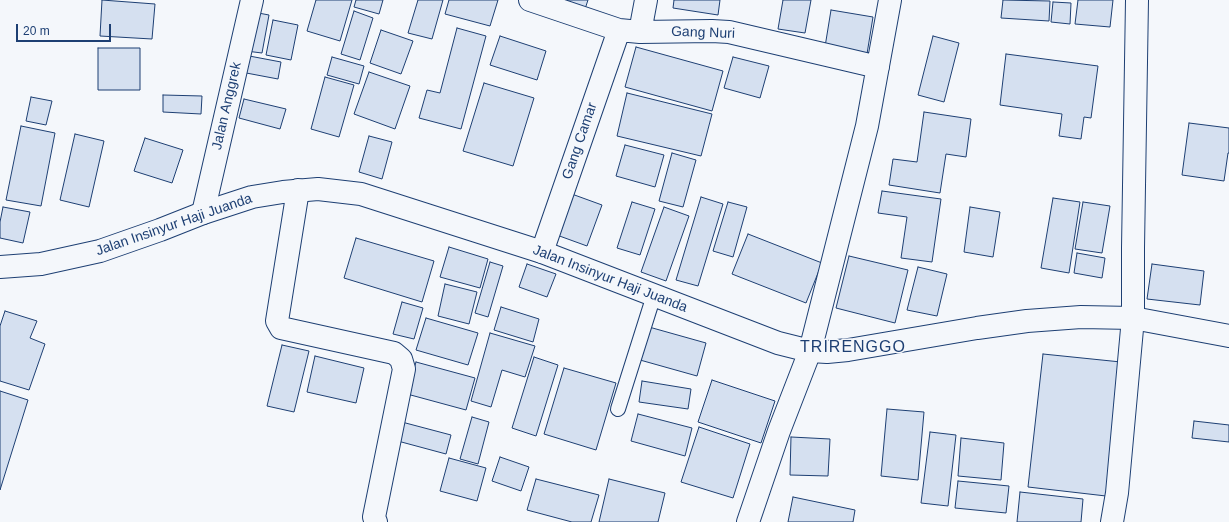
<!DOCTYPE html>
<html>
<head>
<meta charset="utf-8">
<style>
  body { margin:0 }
  #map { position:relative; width:1229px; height:522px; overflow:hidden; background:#f4f7fb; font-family:Arial,sans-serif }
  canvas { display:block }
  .scale { position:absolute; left:16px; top:24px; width:95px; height:18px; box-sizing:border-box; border:2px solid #1d3f73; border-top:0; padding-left:5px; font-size:12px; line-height:14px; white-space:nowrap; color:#1d3f73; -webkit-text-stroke:3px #f4f7fb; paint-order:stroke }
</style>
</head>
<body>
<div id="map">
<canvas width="1229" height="522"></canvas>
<div class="scale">20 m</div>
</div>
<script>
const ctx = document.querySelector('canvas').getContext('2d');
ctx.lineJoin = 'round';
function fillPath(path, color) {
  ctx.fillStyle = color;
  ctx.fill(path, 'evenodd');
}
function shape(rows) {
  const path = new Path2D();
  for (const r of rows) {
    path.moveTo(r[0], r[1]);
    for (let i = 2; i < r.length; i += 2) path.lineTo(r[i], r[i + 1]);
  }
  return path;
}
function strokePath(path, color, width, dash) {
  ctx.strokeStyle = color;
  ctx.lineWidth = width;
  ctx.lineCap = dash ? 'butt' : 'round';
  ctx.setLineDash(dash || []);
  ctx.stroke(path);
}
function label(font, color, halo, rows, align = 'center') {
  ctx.font = font + ' Arial,sans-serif';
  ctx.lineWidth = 3;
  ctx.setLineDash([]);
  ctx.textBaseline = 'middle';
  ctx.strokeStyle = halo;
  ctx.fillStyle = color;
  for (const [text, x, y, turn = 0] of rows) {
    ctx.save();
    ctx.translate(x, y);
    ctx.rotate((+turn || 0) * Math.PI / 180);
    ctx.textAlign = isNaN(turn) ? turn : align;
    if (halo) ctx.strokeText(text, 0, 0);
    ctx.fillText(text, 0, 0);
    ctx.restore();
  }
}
const building = shape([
  [102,0,155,4,152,39,100,36,102,0],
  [316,0,352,0,340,41,307,31,316,0],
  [356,0,383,0,379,14,354,7,356,0],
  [418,0,443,0,432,39,408,33,418,0],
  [449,0,498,0,490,26,445,14,449,0],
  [566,0,588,0,583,15,563,9,566,0],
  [674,0,720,0,718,15,673,8,674,0],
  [783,0,811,0,805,33,778,29,783,0],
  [1003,0,1050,1,1049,21,1001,18,1003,0],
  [1078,0,1113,0,1110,27,1075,24,1078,0],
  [1053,2,1071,3,1070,24,1051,22,1053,2],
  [831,10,873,17,866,60,824,53,831,10],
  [354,11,373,18,360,60,341,54,354,11],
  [253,12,269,15,262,53,246,51,253,12],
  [273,20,298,25,291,60,266,55,273,20],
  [457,28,486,36,461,129,419,118,427,90,440,93,457,28],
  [381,30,413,41,401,74,370,63,381,30],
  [500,36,546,51,537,80,490,65,500,36],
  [933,36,959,43,944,102,918,95,933,36],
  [636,47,723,71,712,111,625,87,636,47],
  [98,48,140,48,140,90,98,90,98,48],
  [1006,54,1098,66,1091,118,1084,117,1081,139,1059,136,1062,114,1000,105,1006,54],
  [244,55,281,62,278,79,241,72,244,55],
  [332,57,364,66,359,84,327,75,332,57],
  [733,57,769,66,760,98,724,88,733,57],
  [369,72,410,86,395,129,354,114,369,72],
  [325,77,354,85,339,137,311,129,325,77],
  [484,83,534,98,513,166,463,151,484,83],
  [627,93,712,114,701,156,617,136,627,93],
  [163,95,202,96,201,114,163,112,163,95],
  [31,97,52,101,46,125,26,121,31,97],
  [244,99,286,109,280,129,239,118,244,99],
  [924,112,971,119,966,157,946,154,940,193,889,185,893,159,917,162,924,112],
  [1189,123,1229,128,1229,153,1228,153,1224,181,1182,175,1189,123],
  [21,126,55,133,41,206,6,200,21,126],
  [75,134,104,141,89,207,60,200,75,134],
  [369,136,392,142,382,179,359,172,369,136],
  [145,138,183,150,172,183,134,171,145,138],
  [625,145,664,155,655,187,616,176,625,145],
  [672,153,696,160,683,207,659,201,672,153],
  [882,191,941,199,932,262,901,258,907,217,878,213,882,191],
  [569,193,602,205,587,246,554,234,569,193],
  [701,197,723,204,698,286,676,280,701,197],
  [1053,198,1080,202,1069,273,1041,268,1053,198],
  [632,202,655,209,640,255,617,248,632,202],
  [728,202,747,207,733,257,713,251,728,202],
  [1083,202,1110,206,1102,253,1075,249,1083,202],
  [3,207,30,212,23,243,0,238,0,222,3,207],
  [664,207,689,216,666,281,641,272,664,207],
  [970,207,1000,212,993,257,964,252,970,207],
  [748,234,822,263,806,303,732,274,748,234],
  [356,238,434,261,422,302,344,278,356,238],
  [449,247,488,259,480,288,440,277,449,247],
  [1077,253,1105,258,1102,278,1074,273,1077,253],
  [849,256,908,270,895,323,836,308,849,256],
  [490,262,503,266,488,317,475,313,490,262],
  [527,264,556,274,547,297,519,287,527,264],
  [1152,264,1204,271,1200,305,1147,299,1152,264],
  [918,267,947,274,937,316,907,310,918,267],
  [445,284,477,292,469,324,438,316,445,284],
  [402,302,423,308,414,339,393,334,402,302],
  [501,307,539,319,533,342,494,330,501,307],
  [5,311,37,321,30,338,45,344,29,390,0,381,0,326,5,311],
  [426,318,478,333,468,365,416,350,426,318],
  [649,327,706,343,697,376,640,360,649,327],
  [490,333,535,346,525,377,502,370,491,407,471,401,490,333],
  [282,345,309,351,294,412,267,406,282,345],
  [1043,354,1121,362,1106,496,1028,487,1043,354],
  [315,356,364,368,356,403,307,392,315,356],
  [534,357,558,365,536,436,512,428,534,357],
  [416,362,475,378,466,410,407,394,416,362],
  [564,368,616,383,596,450,544,434,564,368],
  [712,380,775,401,761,443,698,422,712,380],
  [642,381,691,389,688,409,639,402,642,381],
  [0,391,28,400,0,490,0,391],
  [887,409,924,412,918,480,881,476,887,409],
  [638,414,692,428,685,456,631,441,638,414],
  [472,417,489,422,478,464,460,459,472,417],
  [398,421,451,435,446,454,394,440,398,421],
  [1194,421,1229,425,1229,442,1192,438,1194,421],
  [699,427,750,444,733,498,681,482,699,427],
  [930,432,956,435,948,506,921,503,930,432],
  [791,437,830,439,828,476,790,475,791,437],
  [961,438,1004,443,1001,480,958,476,961,438],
  [500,457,529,467,521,491,492,481,500,457],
  [449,458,486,468,477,501,440,491,449,458],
  [536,479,599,495,591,522,572,522,527,510,536,479],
  [609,479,665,493,658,522,599,522,609,479],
  [958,481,1009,486,1006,513,955,508,958,481],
  [1020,492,1083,499,1081,522,1017,522,1020,492],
  [793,497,855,510,853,522,788,522,793,497]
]);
const service = shape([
  [618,409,654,295]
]);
const minor = shape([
  [530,0,619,30,640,32,712,31,729,32,878,67],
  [640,32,646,0],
  [298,190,277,321,281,328,394,353,401,359,404,369,374,517,376,522],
  [203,213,252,0],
  [542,252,619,30],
  [748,522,779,431,810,351,867,126,890,0],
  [1112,522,1117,493,1133,318,1133,248,1137,0]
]);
const secondary = shape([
  [0,267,41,264,100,251,160,230,203,213,252,197,283,192,318,189,361,194,542,252,778,343,810,351,827,352,848,350,977,328,1027,321,1081,317,1133,318,1229,336]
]);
const streetNames = [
  ["Gang Nuri",703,33,2],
  ["Jalan Anggrek",227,106,-77],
  ["Gang Camar",580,141,-71],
  ["Jalan Insinyur Haji Juanda",174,225,-19],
  ["Jalan Insinyur Haji Juanda",610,279,21]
];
const quarterNames = [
  ["TRIRENGGO",853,348]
];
fillPath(building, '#d5e0f0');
strokePath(building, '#1d3f73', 1);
strokePath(service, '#1d3f73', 16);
strokePath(minor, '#1d3f73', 24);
strokePath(secondary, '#1d3f73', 24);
strokePath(service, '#f4f7fb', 14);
strokePath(minor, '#f4f7fb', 22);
strokePath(secondary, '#f4f7fb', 22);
label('14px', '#1d3f73', '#f4f7fb', streetNames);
ctx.letterSpacing = '1px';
label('16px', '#1d3f73', '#f4f7fb', quarterNames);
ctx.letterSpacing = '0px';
</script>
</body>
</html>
